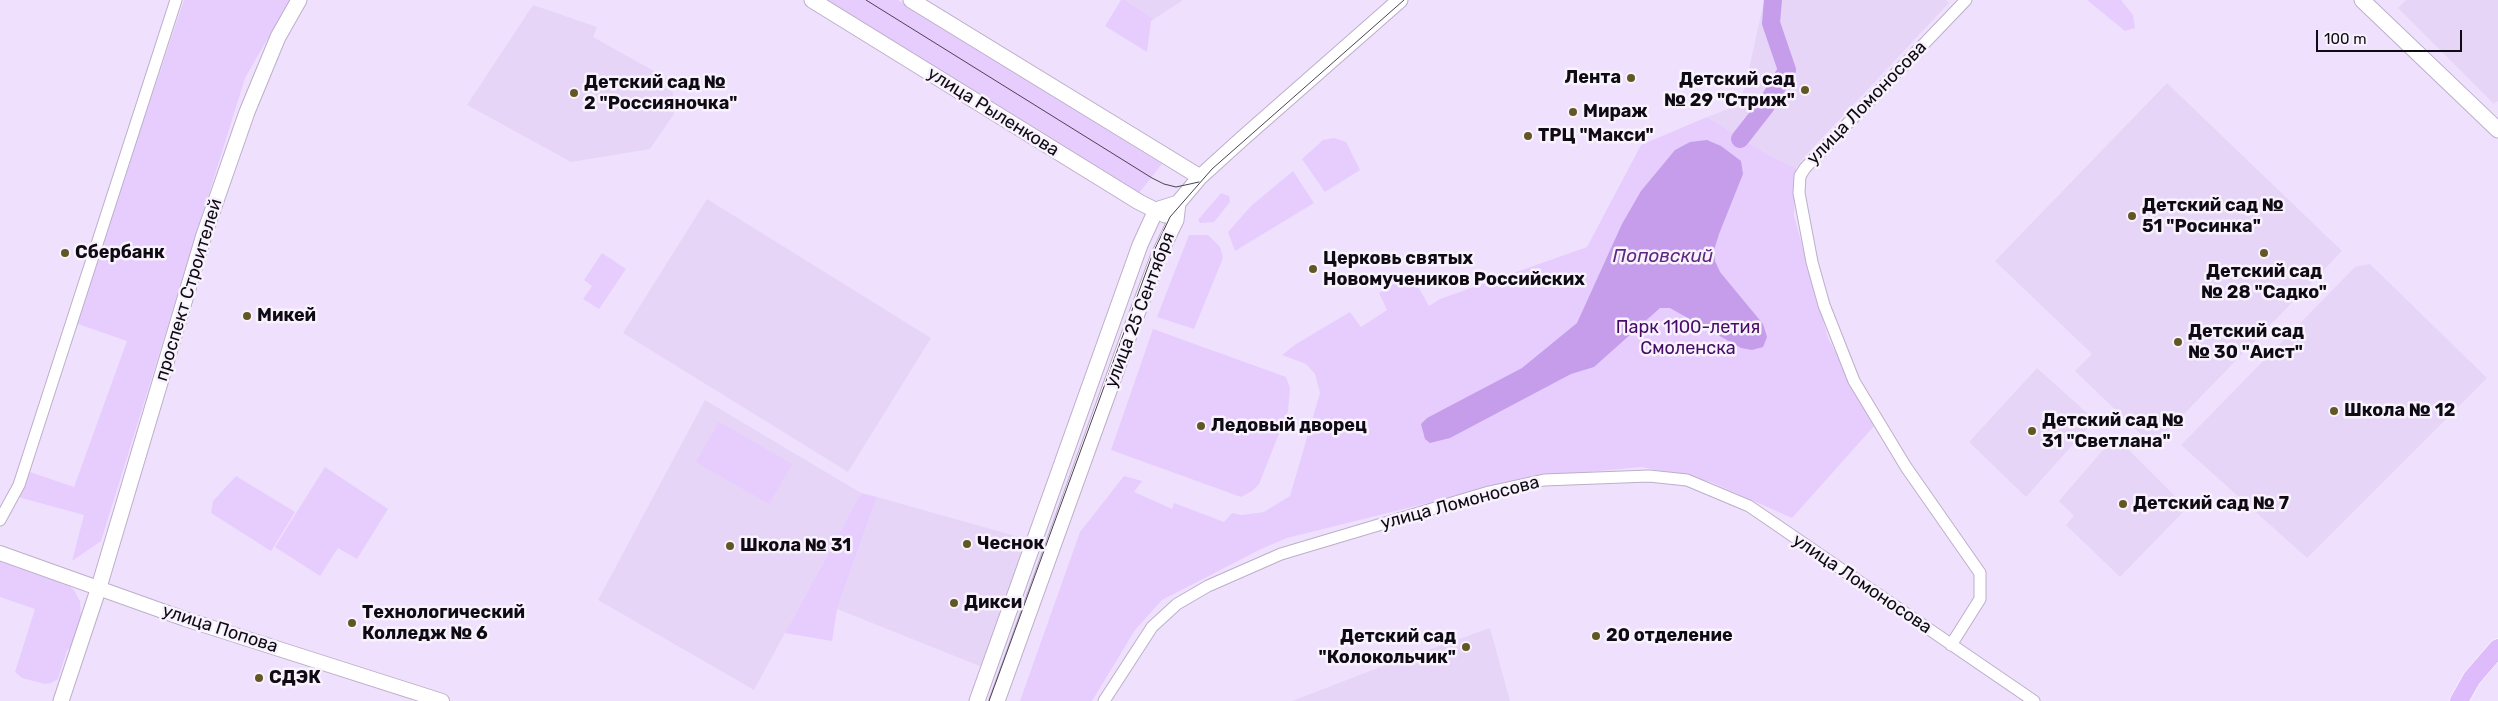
<!DOCTYPE html>
<html>
<head>
<meta charset="utf-8">
<style>
  body { margin:0 }
  #map { position:relative; width:2498px; height:701px; overflow:hidden; background:#efe1fd; font-family:Rubik,sans-serif }
  canvas { display:block }
  .scale { position:absolute; left:2316px; top:30px; width:146px; height:22px; box-sizing:border-box; border:2px solid #0f0a13; border-top:0; padding-left:6px; font-size:15px; line-height:18px; white-space:nowrap; color:#0f0a13; -webkit-text-stroke:4px #f8f2fd; paint-order:stroke }
</style>
</head>
<body>
<div id="map">
<canvas width="2498" height="701"></canvas>
<div class="scale">100 m</div>
</div>
<script>
const ctx = document.querySelector('canvas').getContext('2d');
ctx.lineJoin = 'round';
function fillPath(path, color) {
  ctx.fillStyle = color;
  ctx.fill(path, 'evenodd');
}
function shape(rows) {
  const path = new Path2D();
  for (const r of rows) {
    path.moveTo(r[0], r[1]);
    for (let i = 2; i < r.length; i += 2) path.lineTo(r[i], r[i + 1]);
  }
  return path;
}
function strokePath(path, color, width, dash) {
  ctx.strokeStyle = color;
  ctx.lineWidth = width;
  ctx.lineCap = dash ? 'butt' : 'round';
  ctx.setLineDash(dash || []);
  ctx.stroke(path);
}
function label(font, color, halo, rows, align = 'center') {
  ctx.font = font + ' Rubik,sans-serif';
  ctx.lineWidth = 5;
  ctx.setLineDash([]);
  ctx.textBaseline = 'middle';
  ctx.strokeStyle = halo;
  ctx.fillStyle = color;
  for (const [text, x, y, turn = 0] of rows) {
    ctx.save();
    ctx.translate(x, y);
    ctx.rotate((+turn || 0) * Math.PI / 180);
    ctx.textAlign = isNaN(turn) ? turn : align;
    if (halo) ctx.strokeText(text, 0, 0);
    ctx.fillText(text, 0, 0);
    ctx.restore();
  }
}
const built = shape([
  [1125,0,1183,0,1154,19],
  [1764,0,1946,0,1949,3,1805,156,1796,168,1767,154,1707,117,1728,109,1741,97,1746,83],
  [2406,0,2498,0,2498,101,2494,104,2398,8],
  [533,5,597,27,593,37,672,81,674,114,650,149,571,162,467,105],
  [2167,83,2342,251,2153,446,2075,371,2092,354,1995,261],
  [707,199,931,338,848,472,623,333],
  [2370,264,2487,378,2307,558,2181,445,2355,267],
  [2037,368,2095,420,2026,497,1969,442],
  [705,400,861,493,754,690,598,600],
  [2115,436,2187,508,2120,577,2066,525,2074,516,2059,501],
  [877,497,1030,540,982,667,837,609],
  [1490,628,1510,701,1292,701,1383,666]
]);
const green = shape([
  [184,0,290,0,245,78,101,541,72,561,84,515,18,497,27,471,74,487,127,341,75,323],
  [825,0,898,0,1162,164,1139,193],
  [1121,0,1125,0,1154,19,1151,21,1147,52,1105,26],
  [2087,0,2121,0,2133,15,2135,28,2125,31],
  [1707,117,1767,154,1796,168,1794,216,1828,338,1875,425,1792,518,1711,482,1642,467,1546,476,1488,488,1287,538,1263,548,1162,600,1135,630,1092,701,1020,701,1080,532,1124,476,1142,481,1134,492,1172,509,1174,503,1224,522,1232,513,1242,515,1264,512,1290,496,1320,393,1315,374,1306,364,1282,355,1296,344,1350,312,1361,327,1387,310,1379,293,1405,277,1412,276,1429,306,1440,299,1587,247,1641,145],
  [1334,138,1346,142,1360,170,1325,192,1302,159,1323,140],
  [1293,171,1314,203,1235,251,1228,232,1251,206],
  [1221,193,1229,196,1230,202,1214,222,1200,223,1198,220],
  [1189,235,1208,235,1220,247,1223,258,1194,329,1157,317],
  [602,253,626,269,599,309,583,299,592,286,584,280],
  [1153,329,1286,377,1290,388,1288,411,1259,484,1252,491,1241,497,1111,450],
  [719,422,792,464,769,504,696,462],
  [325,467,388,509,357,559,338,548,320,576,275,547],
  [236,476,295,512,271,551,211,513,213,501],
  [861,493,877,497,837,609,832,641,785,633],
  [0,561,63,581,74,590,80,601,81,618,73,646,67,650,58,679,51,683,45,684,22,678,15,672,35,609,0,597]
]);
const water = shape([
  [1707,140,1721,146,1741,161,1743,174,1719,234,1714,250,1715,261,1720,272,1763,324,1767,337,1763,347,1752,350,1741,348,1670,308,1660,308,1594,367,1571,374,1450,438,1430,443,1425,439,1421,424,1427,418,1522,368,1577,323,1622,224,1641,191,1675,150,1690,142]
]);
const river = shape([
  [1740,139,1765,107,1787,70,1771,23,1773,0]
]);
const minor = shape([
  [0,520,19,485,176,0],
  [1951,645,1980,599,1980,573,1906,467,1854,381,1824,305,1812,262,1799,193,1800,176,1805,168,1966,0],
  [1104,701,1152,627,1177,604,1208,586,1281,554,1489,492,1544,480,1649,476,1687,480,1749,506,2034,701]
]);
const tertiary = shape([
  [0,553,185,619,442,701]
]);
const secondary = shape([
  [812,0,1139,202,1165,215],
  [911,0,1200,177],
  [2362,0,2498,130],
  [61,701,99,587,204,235,247,112,278,37,299,0],
  [977,701,1140,245,1156,210,1178,203],
  [997,701,1132,327,1159,255,1176,220,1178,203,1200,177,1243,138,1400,0]
]);
const primary = shape([
  [2459,701,2472,678,2498,648]
]);
const tram = shape([
  [866,0,1152,178,1164,184,1176,187,1199,182],
  [989,701,1153,253,1170,217,1212,169,1404,0]
]);
const markers = [
  [1631,78,5,"#625724"],
  [1805,90,5,"#625724"],
  [574,93,5,"#625724"],
  [1573,112,5,"#625724"],
  [1528,136,5,"#625724"],
  [2132,216,5,"#625724"],
  [65,253,5,"#625724"],
  [2264,253,5,"#625724"],
  [1313,269,5,"#625724"],
  [247,316,5,"#625724"],
  [2178,342,5,"#625724"],
  [2334,411,5,"#625724"],
  [1201,426,5,"#625724"],
  [2032,431,5,"#625724"],
  [2123,504,5,"#625724"],
  [967,544,5,"#625724"],
  [730,546,5,"#625724"],
  [954,603,5,"#625724"],
  [352,623,5,"#625724"],
  [1596,636,5,"#625724"],
  [1466,647,5,"#625724"],
  [259,678,5,"#625724"]
];
const poiNames = [
  ["Лента",1621,78,"right"],
  ["Детский сад",1795,80,"right"],
  ["№ 29 \"Стриж\"",1795,101,"right"],
  ["Детский сад №",584,83],
  ["2 \"Россияночка\"",584,104],
  ["Мираж",1583,112],
  ["ТРЦ \"Макси\"",1538,136],
  ["Детский сад №",2142,206],
  ["51 \"Росинка\"",2142,227],
  ["Сбербанк",75,253],
  ["Церковь святых",1323,259],
  ["Новомучеников Российских",1323,280],
  ["Детский сад",2264,272,"center"],
  ["№ 28 \"Садко\"",2264,293,"center"],
  ["Микей",257,316],
  ["Детский сад",2188,332],
  ["№ 30 \"Аист\"",2188,353],
  ["Школа № 12",2344,411],
  ["Детский сад №",2042,421],
  ["31 \"Светлана\"",2042,442],
  ["Ледовый дворец",1211,426],
  ["Детский сад № 7",2133,504],
  ["Чеснок",977,544],
  ["Школа № 31",740,546],
  ["Дикси",964,603],
  ["Технологический",362,613],
  ["Колледж № 6",362,634],
  ["20 отделение",1606,636],
  ["Детский сад",1456,637,"right"],
  ["\"Колокольчик\"",1456,658,"right"],
  ["СДЭК",269,678]
];
const streetNames = [
  ["улица Ломоносова",1867,103,-46],
  ["улица Рыленкова",993,112,32],
  ["проспект Строителей",189,290,-73],
  ["улица 25 Сентября",1140,310,-69],
  ["улица Ломоносова",1460,503,-15],
  ["улица Ломоносова",1862,584,34],
  ["улица Попова",220,629,18]
];
const parkNames = [
  ["Парк 1100-летия",1688,328],
  ["Смоленска",1688,349]
];
const waterNames = [
  ["Поповский",1663,257]
];
fillPath(built, '#e7d5f8');
fillPath(green, '#e6cdfe');
fillPath(water, '#c69dea');
strokePath(river, '#c69dea', 18);
strokePath(minor, '#bcafca', 13);
strokePath(tertiary, '#bcafca', 16);
strokePath(secondary, '#bcafca', 17);
strokePath(primary, '#fff', 19);
strokePath(minor, '#fff', 11);
strokePath(tertiary, '#fff', 14);
strokePath(secondary, '#fff', 15);
strokePath(primary, '#debbfb', 18);
strokePath(tram, '#4b4351', 1);
for (const [x, y, r, color] of markers) {
  const dot = new Path2D();
  dot.arc(x, y, r, 0, 2 * Math.PI);
  ctx.fillStyle = color;
  ctx.fill(dot);
  strokePath(dot, '#f8f2fd', 2);
}
label('bold 18px', '#0f0a13', '#f8f2fd', poiNames, 'left');
label('18px', '#0f0a13', '#f8f2fd', streetNames);
label('18px', '#460c68', '#f8f2fd', parkNames);
label('italic 19px', '#5e2983', '#f8f2fd', waterNames);
</script>
</body>
</html>
